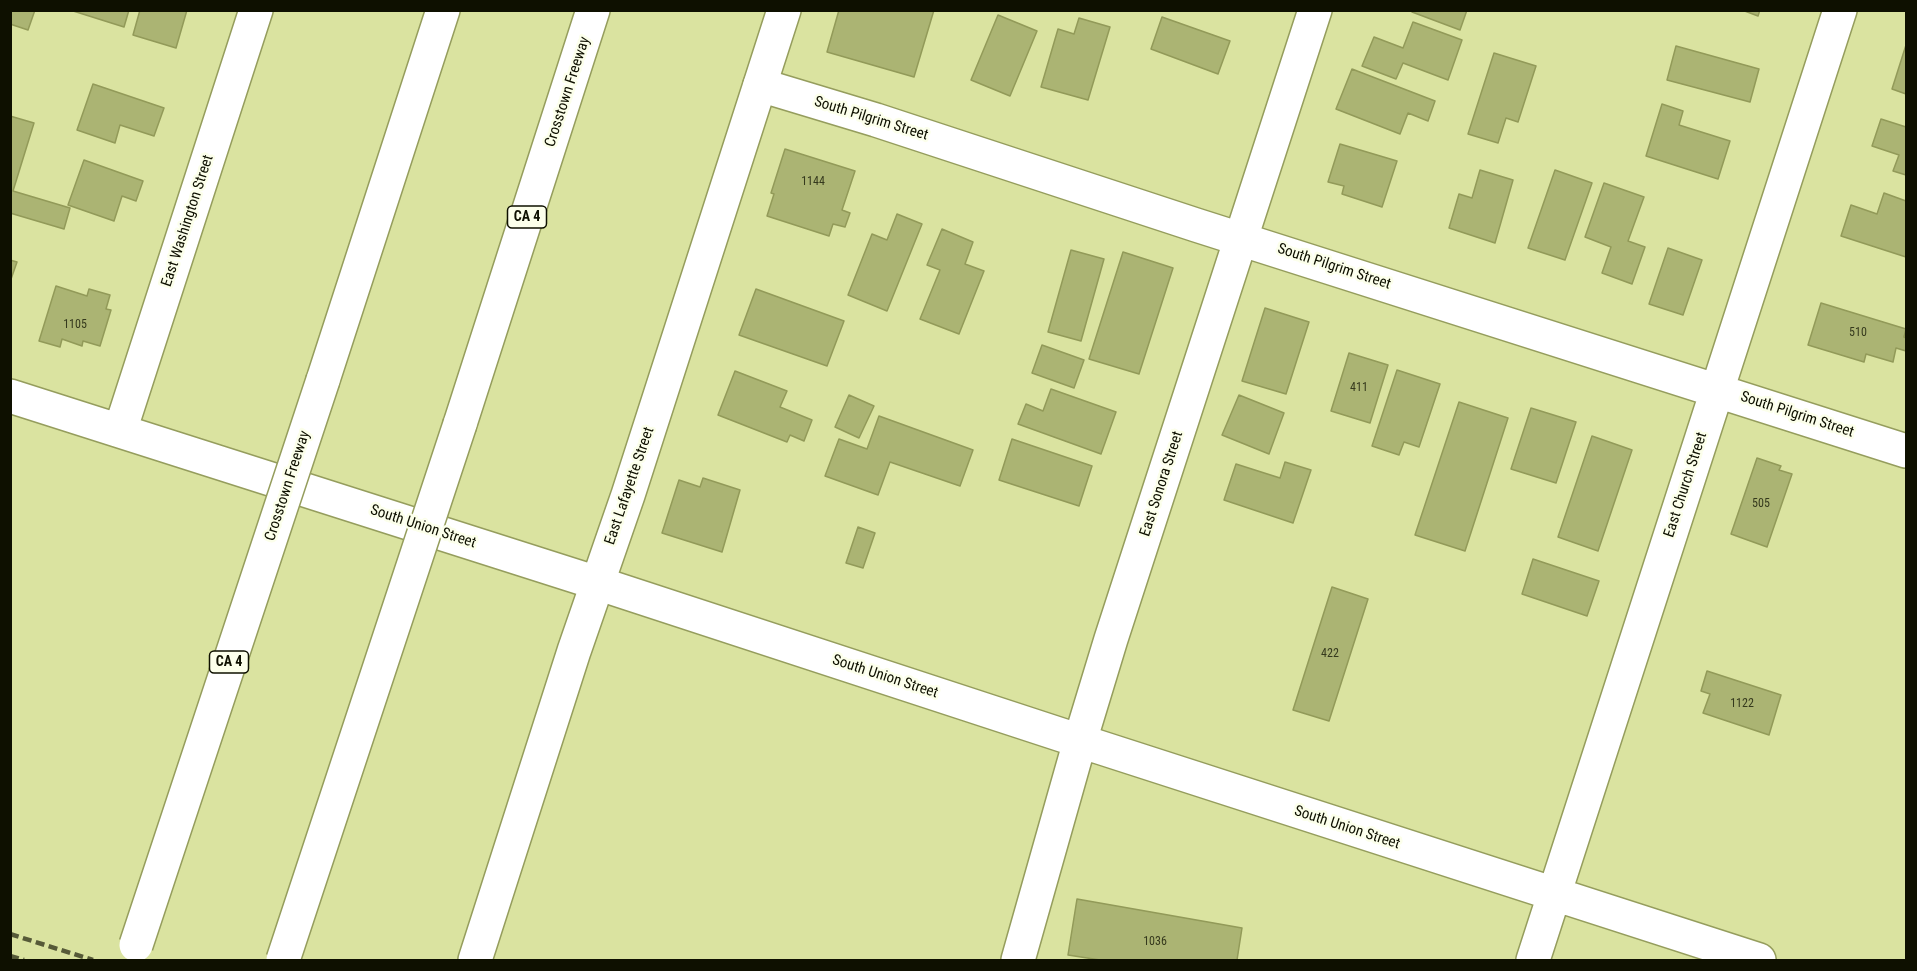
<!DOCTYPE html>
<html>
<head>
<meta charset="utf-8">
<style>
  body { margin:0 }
  #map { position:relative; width:1917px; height:971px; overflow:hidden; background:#dae3a0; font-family:"Roboto Condensed",sans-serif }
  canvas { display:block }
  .frame { position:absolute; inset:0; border:12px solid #0e1000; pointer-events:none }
</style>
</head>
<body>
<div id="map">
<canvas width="1917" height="971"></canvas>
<div class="frame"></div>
</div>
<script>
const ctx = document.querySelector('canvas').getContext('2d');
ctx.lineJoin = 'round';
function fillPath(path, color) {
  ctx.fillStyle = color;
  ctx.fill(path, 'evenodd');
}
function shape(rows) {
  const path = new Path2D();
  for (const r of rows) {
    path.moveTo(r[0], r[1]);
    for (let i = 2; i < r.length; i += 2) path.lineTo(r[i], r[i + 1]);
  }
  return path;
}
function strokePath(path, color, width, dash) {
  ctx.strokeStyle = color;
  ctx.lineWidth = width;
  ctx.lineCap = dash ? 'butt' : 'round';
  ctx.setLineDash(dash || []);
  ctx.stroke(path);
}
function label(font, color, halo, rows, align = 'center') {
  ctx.font = font + ' "Roboto Condensed",sans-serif';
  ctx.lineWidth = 5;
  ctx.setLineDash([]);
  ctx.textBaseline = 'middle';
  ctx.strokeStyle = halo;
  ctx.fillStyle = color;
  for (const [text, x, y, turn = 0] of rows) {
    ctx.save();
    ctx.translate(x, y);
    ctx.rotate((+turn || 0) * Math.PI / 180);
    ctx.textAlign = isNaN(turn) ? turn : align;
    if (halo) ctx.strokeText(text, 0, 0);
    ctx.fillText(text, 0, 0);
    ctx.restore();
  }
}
const building = shape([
  [10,10,35,10,28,30,10,24,10,10],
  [70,10,129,10,124,27,70,10],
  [140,10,187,10,176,48,133,35,140,10],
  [839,10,934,10,914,77,827,52,839,10],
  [1412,10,1467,10,1460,30,1412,12,1412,10],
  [1742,10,1760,10,1758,16,1742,10],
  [998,15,1037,31,1010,96,971,80,998,15],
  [1162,17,1230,41,1218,74,1151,49,1162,17],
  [1079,18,1110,27,1088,100,1041,87,1058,29,1074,34,1079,18],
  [1413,22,1462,40,1448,80,1403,63,1396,79,1362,66,1374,37,1403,48,1413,22],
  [1906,45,1906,94,1892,89,1906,45],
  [1676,46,1759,69,1750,102,1667,80,1676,46],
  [1494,53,1536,66,1518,122,1506,118,1498,143,1468,134,1494,53],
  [1352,69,1435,101,1428,121,1408,113,1400,134,1336,109,1352,69],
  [93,84,164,108,154,136,120,125,115,143,77,130,93,84],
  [1662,104,1683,111,1679,125,1730,141,1718,179,1646,156,1662,104],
  [10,116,34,123,13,191,70,208,64,229,10,213,10,116],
  [1881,119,1906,127,1906,175,1893,171,1899,155,1872,146,1881,119],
  [1340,144,1397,161,1382,207,1342,194,1344,186,1328,182,1340,144],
  [785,149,855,171,842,210,850,213,845,227,833,224,829,236,767,216,774,194,771,193,785,149],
  [84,160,143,181,136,201,122,196,114,221,68,205,84,160],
  [1480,170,1513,180,1495,243,1449,228,1459,194,1472,198,1480,170],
  [1555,170,1592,183,1565,260,1528,248,1555,170],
  [1604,183,1644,197,1628,241,1645,247,1632,284,1602,273,1611,247,1585,237,1604,183],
  [1884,193,1906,201,1906,257,1841,236,1851,205,1877,214,1884,193],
  [897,214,922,224,887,311,848,295,872,234,887,240,897,214],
  [942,229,973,242,965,264,984,271,959,334,920,319,940,270,927,265,942,229],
  [1668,248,1702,260,1683,315,1649,304,1668,248],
  [1071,250,1104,259,1081,341,1048,332,1071,250],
  [1123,252,1173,268,1139,374,1089,359,1123,252],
  [10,260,17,262,10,282,10,260],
  [56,286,87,296,89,289,110,295,106,309,111,310,100,346,83,341,82,346,62,339,60,347,39,341,56,286],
  [756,289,844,321,827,366,739,335,756,289],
  [1821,303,1906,329,1904,337,1906,338,1906,351,1896,348,1893,362,1866,354,1864,362,1808,345,1821,303],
  [1265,308,1309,322,1286,394,1242,381,1265,308],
  [1042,345,1084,360,1074,388,1032,373,1042,345],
  [1349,353,1388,365,1370,423,1331,411,1349,353],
  [1397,370,1440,384,1419,447,1404,442,1399,455,1372,446,1397,370],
  [735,371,787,391,780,407,812,420,804,441,790,435,787,442,718,415,735,371],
  [1051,389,1116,412,1101,454,1018,424,1026,404,1043,411,1051,389],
  [849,395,874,406,859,438,835,427,849,395],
  [1239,395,1284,413,1269,454,1222,435,1239,395],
  [1459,402,1508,418,1465,551,1415,535,1459,402],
  [1531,408,1576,422,1556,483,1511,469,1531,408],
  [879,416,973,450,960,486,890,462,878,495,825,476,839,439,867,449,879,416],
  [1592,436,1632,450,1598,551,1558,537,1592,436],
  [1012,439,1092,466,1079,506,999,480,1012,439],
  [1757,458,1781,466,1779,470,1792,474,1767,547,1731,534,1757,458],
  [1285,462,1311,470,1293,523,1224,500,1236,464,1280,478,1285,462],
  [703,478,740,490,722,552,662,533,679,480,700,487,703,478],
  [858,527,875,533,863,568,846,563,858,527],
  [1533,559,1599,581,1587,616,1522,594,1533,559],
  [1332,587,1368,599,1329,721,1293,710,1332,587],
  [1707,671,1781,695,1769,735,1703,713,1710,694,1701,691,1707,671],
  [1077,899,1242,928,1237,960,1100,960,1068,955,1077,899]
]);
const minor = shape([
  [760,85,876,120,1196,225,1906,451],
  [10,396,597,583,1080,741,1759,960],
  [120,431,256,10],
  [1018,960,1080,741,1111,639,1315,10],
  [1533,960,1840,10]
]);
const tertiary = shape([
  [475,960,574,651,628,495,784,10]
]);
const motorway = shape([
  [323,380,443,10],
  [460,424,593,10]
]);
const rail = shape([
  [10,934,93,960],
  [10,956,24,960]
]);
const motorwayBridge = shape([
  [136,945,323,380],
  [283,960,460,424]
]);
const numberNames = [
  ["1144",813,182],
  ["1105",75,325],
  ["510",1858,333],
  ["411",1359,388],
  ["505",1761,504],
  ["422",1330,654],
  ["1122",1742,704],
  ["1036",1155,942]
];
const shields = [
  [527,217,39],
  [229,662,39]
];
const shieldNames = [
  ["CA 4",527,217],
  ["CA 4",229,662]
];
const streetNames = [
  ["Crosstown Freeway",568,92,-72],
  ["South Pilgrim Street",871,119,17],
  ["East Washington Street",188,221,-72],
  ["South Pilgrim Street",1334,267,18],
  ["South Pilgrim Street",1797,415,18],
  ["East Sonora Street",1162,484,-72],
  ["East Church Street",1686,485,-72],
  ["Crosstown Freeway",288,486,-72],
  ["East Lafayette Street",630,486,-71],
  ["South Union Street",423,527,18],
  ["South Union Street",885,677,18],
  ["South Union Street",1347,828,18]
];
fillPath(building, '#abb473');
strokePath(building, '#929a59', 1.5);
strokePath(minor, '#959d5d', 36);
strokePath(tertiary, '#959d5d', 36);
strokePath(motorway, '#959d5d', 36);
strokePath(minor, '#fff', 33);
strokePath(tertiary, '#fff', 33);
strokePath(motorway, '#fff', 33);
strokePath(rail, '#565a38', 4.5, [9, 4.5]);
strokePath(motorwayBridge, '#959d5d', 36, []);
strokePath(motorwayBridge, '#fff', 33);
label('12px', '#35391d', null, numberNames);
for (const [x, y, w] of shields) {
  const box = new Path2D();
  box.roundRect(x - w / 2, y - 11, w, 22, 4.5);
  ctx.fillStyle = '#fcffeb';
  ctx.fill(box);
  strokePath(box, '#0e1000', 1.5);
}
label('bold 14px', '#0e1000', null, shieldNames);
label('15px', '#0e1000', '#fcffeb', streetNames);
</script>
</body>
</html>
